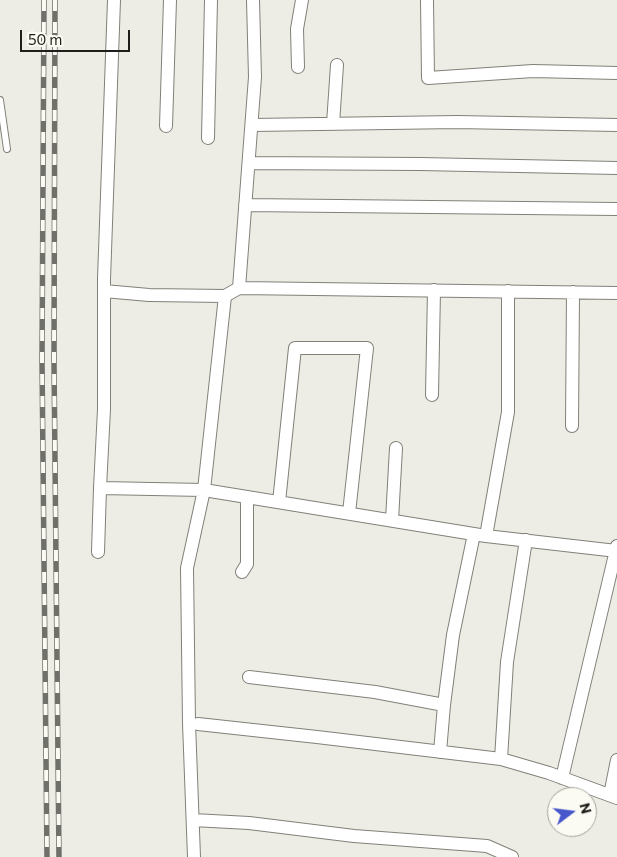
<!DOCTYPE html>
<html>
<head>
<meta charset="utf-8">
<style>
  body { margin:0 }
  #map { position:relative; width:617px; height:857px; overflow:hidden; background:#eeede5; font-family:Commissioner,sans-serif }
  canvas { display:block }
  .north { position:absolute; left:547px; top:787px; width:50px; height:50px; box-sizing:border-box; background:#fbfbf3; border:1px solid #a3a39d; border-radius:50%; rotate:75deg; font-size:14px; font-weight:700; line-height:20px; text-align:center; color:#1e1e1b }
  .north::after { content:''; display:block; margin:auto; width:18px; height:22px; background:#4857cc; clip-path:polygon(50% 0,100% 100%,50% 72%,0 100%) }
  .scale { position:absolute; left:20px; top:30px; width:110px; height:22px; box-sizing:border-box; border:2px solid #1e1e1b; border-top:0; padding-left:6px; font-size:15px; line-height:18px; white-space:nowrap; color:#1e1e1b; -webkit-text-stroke:4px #fbfbf3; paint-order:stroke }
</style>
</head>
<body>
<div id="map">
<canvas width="617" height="857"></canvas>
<div class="north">N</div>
<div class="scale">50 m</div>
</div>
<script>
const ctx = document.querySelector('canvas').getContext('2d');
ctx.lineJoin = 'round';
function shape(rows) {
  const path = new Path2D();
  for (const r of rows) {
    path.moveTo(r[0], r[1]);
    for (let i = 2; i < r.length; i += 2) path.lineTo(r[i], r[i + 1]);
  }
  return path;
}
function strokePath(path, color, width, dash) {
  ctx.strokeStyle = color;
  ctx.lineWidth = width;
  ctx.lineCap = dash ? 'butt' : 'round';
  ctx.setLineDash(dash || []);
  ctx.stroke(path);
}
const service = shape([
  [0,100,7,149]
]);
const minor = shape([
  [114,0,104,279,104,409,100,488,204,490,486,536],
  [427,0,428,78,533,71,617,73],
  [298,67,297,29,302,0],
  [333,124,337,65],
  [252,125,457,122,617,125],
  [166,126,170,0],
  [208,138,211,0],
  [249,163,420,164,617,168],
  [245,205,617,209],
  [239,288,617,293],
  [104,291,149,295,225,296],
  [508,291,508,412,486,536,617,551],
  [432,395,434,290],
  [572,426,573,292],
  [279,502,295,348,367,348,349,513],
  [392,520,396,448],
  [98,552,100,488],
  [242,572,247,564,247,497],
  [249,677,375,692,444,705],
  [198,724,317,737,501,759,549,773,617,798],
  [440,752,444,705,453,635,474,534],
  [501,759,507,662,526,540],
  [562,778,617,546],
  [610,795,617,760],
  [193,820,249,823,354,836,487,846,512,857],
  [194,857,189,723,187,568,204,490,225,296,239,288,255,77,253,0]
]);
const rail = shape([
  [44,0,42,361,47,857],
  [55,0,54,361,59,857]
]);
strokePath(service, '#818079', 8);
strokePath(minor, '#818079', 14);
strokePath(service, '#fff', 6);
strokePath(minor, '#fff', 12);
strokePath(rail, '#70706b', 5.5);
strokePath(rail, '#fbfbf3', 4, [11]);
</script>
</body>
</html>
